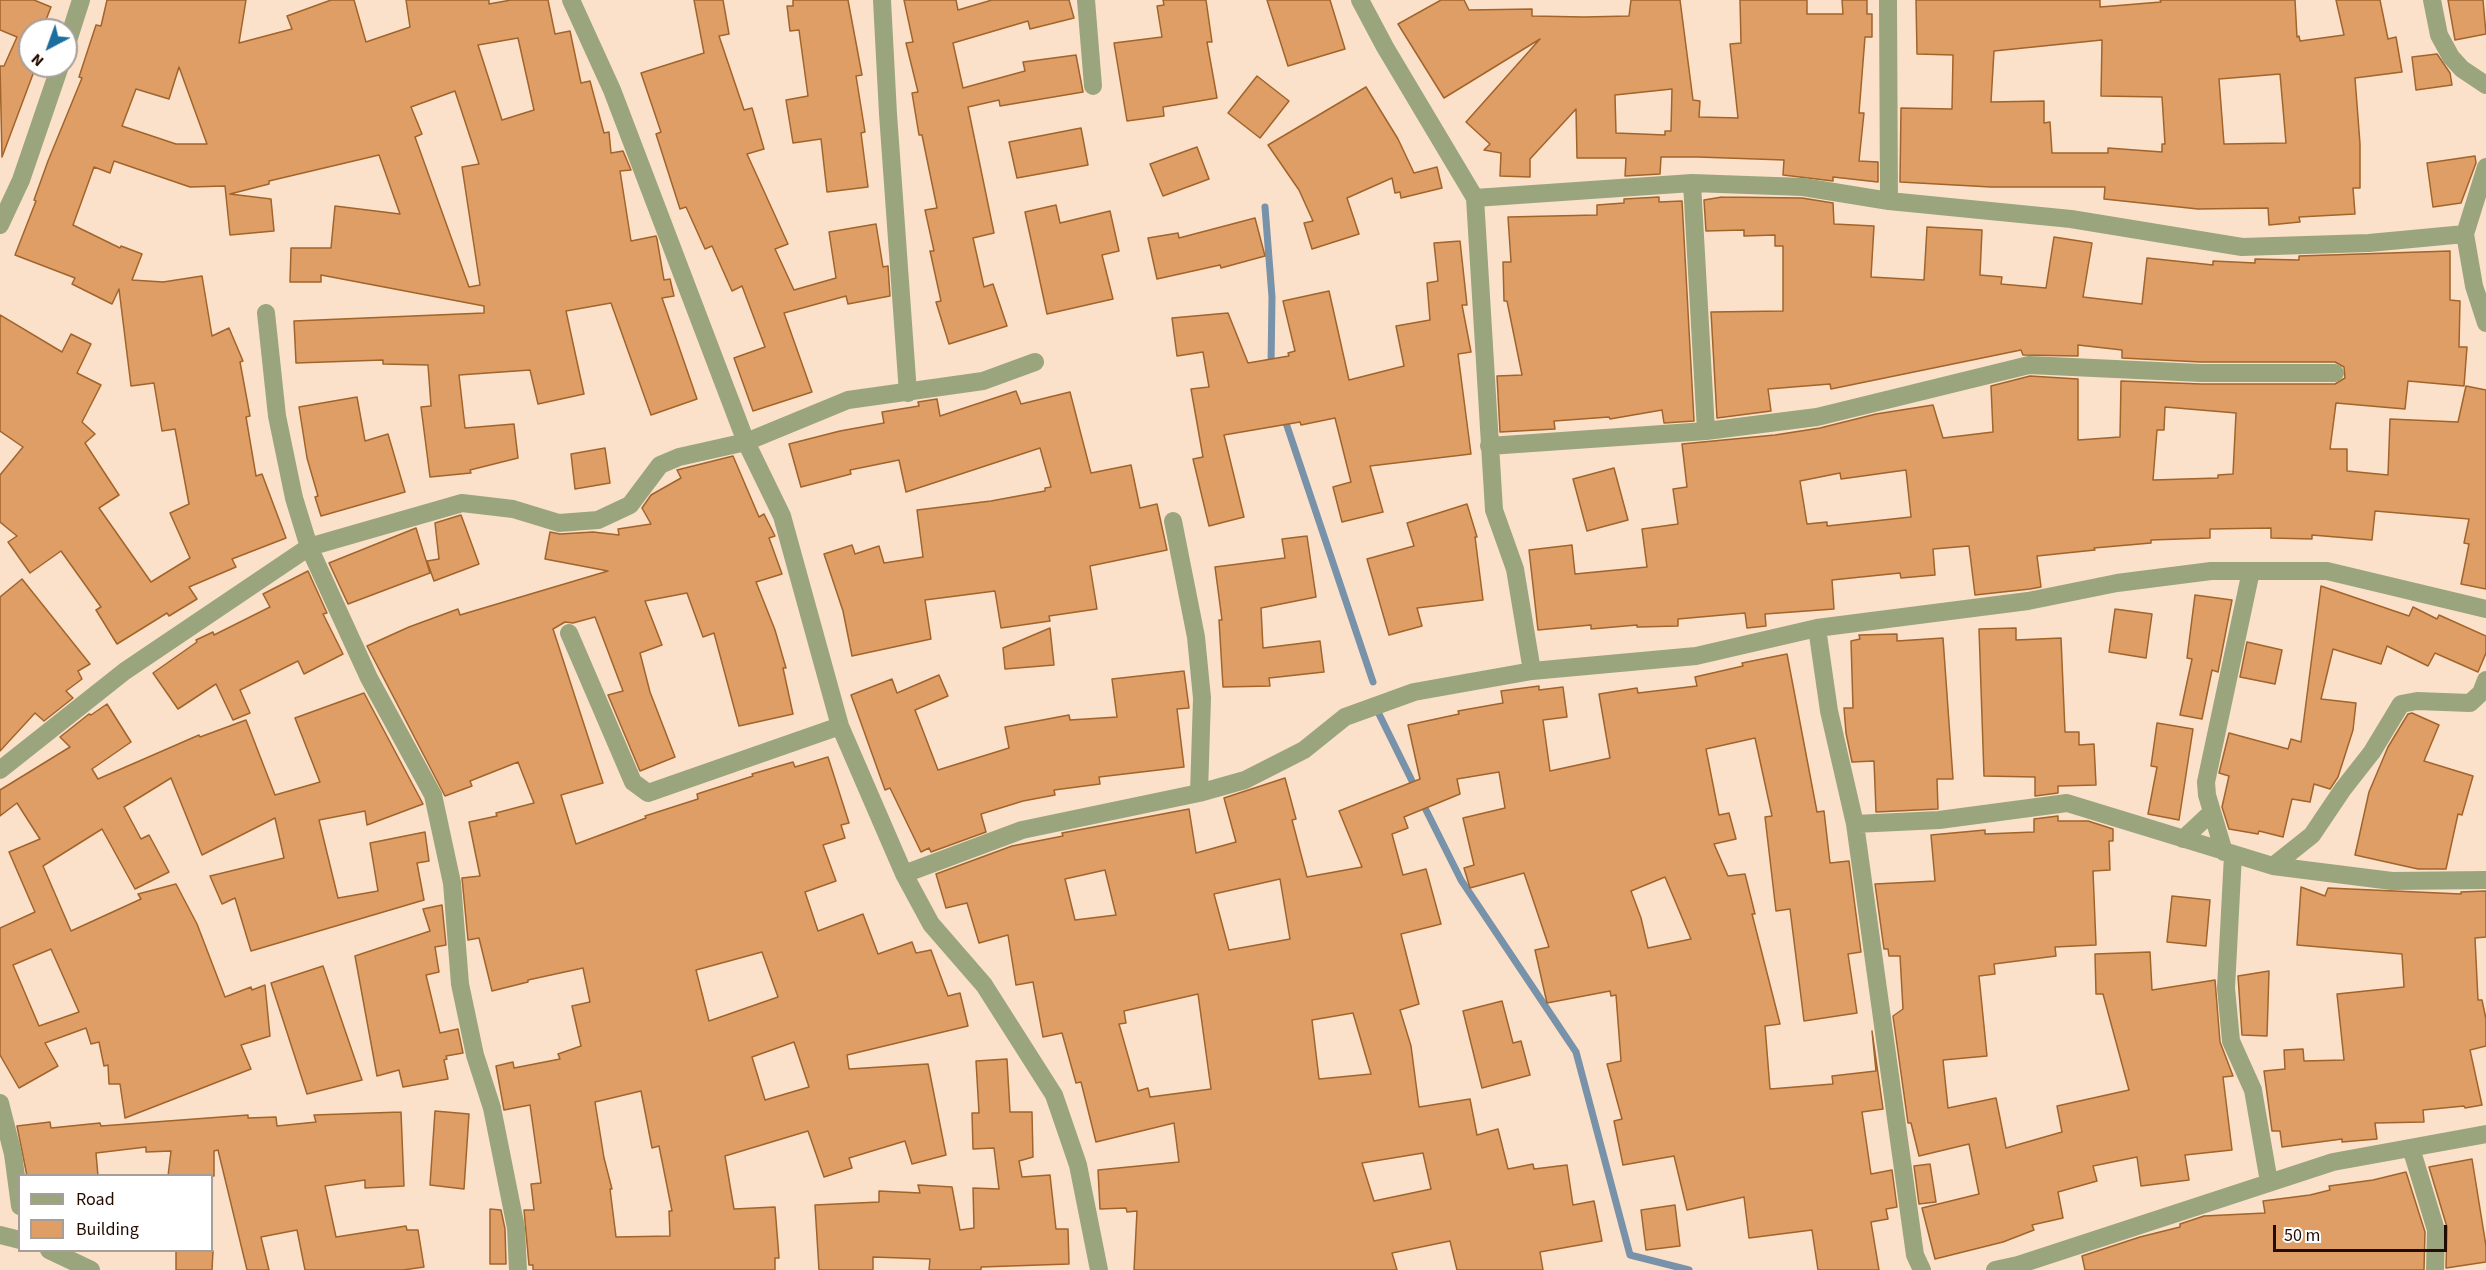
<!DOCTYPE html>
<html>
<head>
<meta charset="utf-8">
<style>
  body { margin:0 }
  #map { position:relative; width:2486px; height:1270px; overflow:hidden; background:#fce1ca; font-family:"Source Sans 3",sans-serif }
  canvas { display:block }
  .legend { position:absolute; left:18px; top:1174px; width:195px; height:78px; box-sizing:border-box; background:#fff; border:2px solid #a79e99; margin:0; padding:8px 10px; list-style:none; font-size:18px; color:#240c00 }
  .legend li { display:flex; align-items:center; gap:12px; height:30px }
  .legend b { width:30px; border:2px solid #a79e99 }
  .north { position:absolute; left:18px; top:18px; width:60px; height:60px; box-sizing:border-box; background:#fff; border:2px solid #a79e99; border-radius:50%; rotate:221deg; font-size:16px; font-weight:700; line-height:24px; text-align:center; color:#240c00 }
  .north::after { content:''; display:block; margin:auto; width:21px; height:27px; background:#1c6e9f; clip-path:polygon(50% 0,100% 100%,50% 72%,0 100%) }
  .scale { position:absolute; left:2273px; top:1225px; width:174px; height:27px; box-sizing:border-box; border:3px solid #240c00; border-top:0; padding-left:8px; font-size:18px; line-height:21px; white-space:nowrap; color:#240c00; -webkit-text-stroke:4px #fff; paint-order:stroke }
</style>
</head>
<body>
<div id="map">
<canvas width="2486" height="1270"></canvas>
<ul class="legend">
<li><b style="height:8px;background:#9aa57e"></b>Road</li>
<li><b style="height:16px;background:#df9e66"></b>Building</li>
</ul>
<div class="north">N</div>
<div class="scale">50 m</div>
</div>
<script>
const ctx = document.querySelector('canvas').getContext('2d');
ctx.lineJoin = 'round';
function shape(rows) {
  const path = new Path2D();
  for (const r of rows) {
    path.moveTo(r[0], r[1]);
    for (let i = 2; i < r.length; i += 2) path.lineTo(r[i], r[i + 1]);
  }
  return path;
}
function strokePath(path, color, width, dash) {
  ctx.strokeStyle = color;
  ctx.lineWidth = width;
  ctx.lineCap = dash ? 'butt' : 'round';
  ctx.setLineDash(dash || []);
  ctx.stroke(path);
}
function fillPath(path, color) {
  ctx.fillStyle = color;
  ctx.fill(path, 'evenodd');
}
const stream = shape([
  [1265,207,1272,297,1271,366],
  [1284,417,1373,682],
  [1379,714,1416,789],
  [1422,802,1461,880,1576,1052,1630,1255,1689,1270]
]);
const building = shape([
  [0,0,34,0,51,7,42,30,30,30,30,66,36,66,2,157,0,66,4,66,17,37,0,30,0,0],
  [107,0,246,0,239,43,292,29,287,16,331,0,354,0,366,42,410,27,406,0,489,0,489,4,511,0,548,0,555,34,570,31,581,83,590,81,604,133,609,132,611,153,623,151,631,170,620,171,631,241,656,236,657,239,664,280,670,279,674,296,662,298,697,399,651,415,611,303,566,311,584,394,538,404,530,370,459,375,465,428,514,424,518,458,470,470,471,473,430,477,421,407,431,406,428,365,383,364,383,360,296,363,294,321,484,313,484,306,321,275,321,282,290,282,291,248,331,248,335,206,400,214,379,155,269,181,269,184,230,194,271,199,274,231,230,235,225,186,190,187,114,161,110,173,94,167,73,225,120,248,121,246,142,254,132,280,163,282,202,276,212,336,229,328,243,361,240,362,250,416,246,417,256,476,262,474,286,538,232,559,236,567,189,587,197,599,169,616,167,613,117,644,96,610,101,607,61,551,30,573,8,542,17,536,0,522,0,475,23,447,0,431,0,315,62,352,71,334,91,344,77,373,101,385,82,422,95,434,85,443,119,495,99,508,151,582,190,558,170,513,189,504,175,429,162,431,154,383,131,386,119,289,112,304,72,284,75,278,15,255,36,201,34,200,48,161,82,78,79,77,96,25,101,26,107,0],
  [518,38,534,110,502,120,478,45,518,38],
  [179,67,207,144,176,144,122,126,136,89,169,99,179,67],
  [455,91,479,164,462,167,480,285,469,287,415,137,422,134,411,107,455,91],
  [694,0,723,0,729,34,719,36,744,110,752,108,764,149,747,154,788,244,775,249,794,290,836,278,829,232,876,224,883,267,888,266,890,296,848,304,846,296,784,313,812,392,753,411,734,358,765,347,742,286,732,291,712,246,705,249,686,207,680,209,656,134,661,132,641,73,704,53,694,0],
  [793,0,848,0,862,75,856,76,865,132,861,133,868,187,827,192,821,139,793,143,786,100,808,96,799,30,790,31,787,6,793,6,793,0],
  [904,0,956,0,958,10,992,0,1069,0,1074,18,1030,29,1028,21,953,43,963,88,1025,71,1023,62,1076,55,1083,92,1000,106,999,100,968,107,994,233,973,238,984,287,993,284,1007,326,949,344,936,302,941,301,930,251,934,251,925,210,937,208,922,135,919,135,912,93,918,92,906,43,913,42,904,0],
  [1163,0,1206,0,1212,42,1207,42,1217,98,1163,107,1164,116,1127,121,1114,43,1162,37,1157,6,1164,5,1163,0],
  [1267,0,1330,0,1345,49,1288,66,1267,0],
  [1441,0,1464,0,1469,10,1532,9,1532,16,1584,17,1629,16,1631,0,1680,0,1693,100,1700,101,1699,117,1738,118,1730,44,1741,43,1740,0,1807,0,1807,14,1843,14,1842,0,1867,0,1867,14,1872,14,1872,37,1865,37,1859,113,1864,113,1859,161,1878,162,1878,182,1833,177,1833,181,1783,175,1784,160,1698,157,1661,157,1660,174,1625,176,1626,158,1577,158,1576,109,1530,159,1530,177,1500,176,1501,153,1484,150,1490,144,1466,122,1540,39,1444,98,1398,24,1441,0],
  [1672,89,1671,131,1665,131,1665,135,1616,133,1615,95,1672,89],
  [1916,0,2100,0,2100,7,2161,2,2160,0,2295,0,2297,37,2299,36,2300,41,2344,35,2336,0,2380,0,2388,39,2396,37,2402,72,2355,78,2360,144,2360,188,2353,188,2355,214,2299,217,2300,222,2269,225,2268,208,2198,209,2104,199,2105,187,1991,187,1900,182,1901,108,1952,109,1953,55,1917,54,1916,0],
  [2102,40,2101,96,2162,97,2165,144,2162,144,2162,152,2108,148,2108,153,2052,153,2050,122,2044,123,2044,101,1991,102,1994,51,2102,40],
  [2280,74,2286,143,2224,144,2219,79,2280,74],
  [2448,0,2483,0,2486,34,2455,40,2448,0],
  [2437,54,2450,73,2452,85,2416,90,2412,57,2437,54],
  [1257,76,1289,101,1260,138,1228,113,1257,76],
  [1366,87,1398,139,1414,173,1437,167,1442,188,1401,198,1400,192,1395,193,1392,178,1347,198,1359,234,1312,249,1304,223,1313,221,1299,190,1268,145,1366,87],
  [1081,128,1088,165,1017,178,1009,142,1081,128],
  [1197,147,1209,179,1163,196,1150,164,1197,147],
  [2475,156,2476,163,2461,203,2433,207,2427,163,2475,156],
  [1659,197,1659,202,1682,201,1694,421,1664,423,1662,410,1610,419,1609,417,1554,421,1555,429,1500,432,1497,376,1522,375,1507,301,1504,301,1503,262,1511,262,1508,217,1597,215,1597,205,1624,203,1624,199,1659,197],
  [1722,197,1802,198,1833,203,1834,224,1874,226,1871,277,1924,280,1927,227,1982,230,1980,275,2002,277,2001,284,2046,288,2054,237,2092,243,2083,297,2142,304,2147,258,2213,265,2213,261,2255,263,2255,259,2299,260,2299,256,2450,251,2450,300,2460,301,2459,347,2467,347,2464,386,2408,381,2405,409,2336,403,2330,449,2347,449,2347,471,2388,475,2390,419,2458,422,2466,386,2486,390,2486,589,2461,584,2469,544,2464,543,2469,519,2375,511,2372,540,2312,535,2312,539,2271,538,2271,528,2210,529,2210,538,2151,540,2151,543,2094,548,2095,550,2037,556,2041,587,2030,589,1975,595,1969,546,1933,549,1935,575,1901,578,1900,573,1832,580,1834,609,1765,614,1766,626,1747,628,1745,613,1678,619,1678,626,1637,627,1637,625,1591,629,1591,625,1538,630,1529,550,1572,545,1575,574,1647,567,1642,529,1678,524,1673,489,1687,487,1682,444,1775,435,1820,428,1876,414,1933,405,1943,438,1993,432,1991,386,2030,376,2078,379,2078,440,2120,437,2121,381,2201,384,2335,384,2345,378,2344,367,2335,362,2201,362,2122,358,2122,350,2078,345,2078,356,2023,355,2021,350,1831,389,1830,384,1768,389,1771,411,1717,418,1711,312,1783,311,1783,246,1775,246,1775,235,1744,236,1744,230,1706,231,1704,200,1722,197],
  [2165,407,2236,413,2233,474,2218,475,2218,478,2153,480,2157,430,2164,430,2165,407],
  [1906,470,1911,517,1827,526,1827,522,1807,524,1800,481,1840,473,1841,479,1906,470],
  [1056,205,1060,223,1110,211,1119,251,1102,255,1113,299,1047,314,1025,212,1056,205],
  [1255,218,1265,256,1221,268,1220,265,1157,279,1148,238,1178,233,1179,238,1255,218],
  [1460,241,1467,305,1462,305,1471,352,1458,354,1471,454,1370,466,1383,512,1342,522,1333,487,1351,482,1335,418,1301,425,1300,422,1224,435,1244,517,1209,526,1193,459,1203,457,1191,389,1209,387,1203,352,1177,356,1172,318,1228,313,1248,363,1289,356,1288,353,1295,351,1283,301,1329,291,1349,380,1404,366,1396,326,1430,320,1427,283,1438,281,1434,243,1460,241],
  [1016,391,1021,404,1070,392,1091,473,1131,465,1140,508,1157,504,1167,550,1090,566,1097,609,1049,616,1050,621,1001,628,995,591,925,600,931,639,852,656,843,611,824,554,852,545,855,554,879,546,884,563,923,557,917,510,991,501,1045,491,1045,488,1051,487,1040,448,906,492,899,460,850,470,851,474,801,487,789,444,840,431,884,423,882,412,919,406,918,402,937,399,940,416,1016,391],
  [357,397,365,441,388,434,405,492,321,516,315,497,318,496,307,458,299,407,357,397],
  [605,448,610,483,575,489,571,454,605,448],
  [733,456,759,517,764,514,775,536,769,538,782,574,756,582,775,630,786,668,783,668,793,714,739,726,714,633,703,637,687,593,645,601,662,645,640,653,650,692,675,757,640,771,608,695,623,691,595,617,573,623,565,622,553,629,603,783,561,795,576,844,646,818,645,816,698,799,697,794,753,776,752,774,793,762,795,767,828,757,849,823,841,825,845,838,823,845,836,881,805,892,818,931,863,914,878,954,912,942,916,953,931,950,948,996,960,993,968,1026,847,1055,849,1069,928,1064,946,1155,912,1164,905,1141,849,1158,852,1168,824,1177,808,1131,725,1156,734,1209,775,1207,779,1258,775,1258,775,1270,533,1270,533,1265,529,1265,524,1210,534,1210,531,1184,541,1183,530,1105,504,1110,496,1066,513,1062,514,1068,560,1059,558,1054,581,1046,572,1006,590,1002,583,968,528,980,528,982,492,991,479,938,468,940,462,878,480,876,469,822,497,816,496,813,534,803,518,762,470,781,472,786,445,796,367,646,409,627,458,609,460,615,608,571,545,559,550,532,560,534,593,532,619,535,618,529,651,524,642,508,651,495,681,478,677,470,733,456],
  [762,952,778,997,709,1021,696,970,762,952],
  [794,1042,809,1087,765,1100,752,1057,794,1042],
  [641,1091,652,1148,659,1146,672,1211,669,1211,670,1236,616,1237,610,1189,612,1189,604,1158,595,1102,641,1091],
  [1614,468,1628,520,1587,531,1573,479,1614,468],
  [1467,504,1477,537,1475,537,1483,600,1417,608,1422,626,1389,635,1367,559,1414,546,1407,523,1467,504],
  [461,515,479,564,434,581,427,561,439,559,435,523,461,515],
  [416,528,430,573,348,604,329,563,416,528],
  [1307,536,1316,597,1261,608,1263,648,1320,641,1324,672,1269,678,1270,686,1223,687,1219,620,1222,620,1215,567,1285,558,1282,539,1307,536],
  [308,571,327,613,323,614,343,654,304,674,298,661,240,690,250,713,233,720,216,684,178,709,153,673,197,642,196,640,213,632,214,635,270,607,263,594,308,571],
  [22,579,90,664,78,671,82,679,66,691,73,698,44,721,35,713,0,751,0,597,22,579],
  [2321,586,2409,616,2413,607,2437,619,2439,615,2486,636,2486,653,2478,672,2435,653,2428,666,2387,646,2381,664,2333,649,2321,699,2356,703,2353,730,2338,777,2330,789,2314,784,2310,802,2292,799,2283,837,2259,831,2258,834,2229,829,2222,807,2229,776,2219,773,2229,733,2288,749,2291,739,2301,742,2321,586],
  [2195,595,2232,600,2218,672,2212,670,2202,719,2180,715,2192,659,2187,658,2195,595],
  [2115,609,2152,614,2146,658,2109,652,2115,609],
  [1050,628,1054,665,1005,669,1003,648,1050,628],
  [2016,628,2016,640,2061,638,2065,732,2079,732,2079,745,2094,744,2096,785,2058,786,2058,793,2035,796,2035,777,1984,776,1979,629,2016,628],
  [1897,634,1897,641,1943,638,1953,779,1937,779,1938,809,1876,812,1874,761,1852,762,1846,733,1844,708,1853,708,1851,641,1860,639,1859,635,1897,634],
  [2247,642,2282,650,2275,684,2240,677,2247,642],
  [1787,654,1817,812,1824,811,1830,863,1849,861,1861,952,1848,954,1857,1013,1804,1021,1790,909,1776,911,1765,817,1772,816,1755,738,1706,749,1719,815,1729,813,1736,839,1714,844,1728,876,1745,874,1755,914,1752,914,1780,1024,1765,1026,1770,1089,1833,1084,1832,1076,1876,1071,1872,1031,1883,1109,1862,1112,1871,1174,1892,1170,1897,1207,1886,1209,1888,1219,1871,1222,1879,1270,1818,1270,1812,1230,1749,1238,1744,1197,1687,1210,1674,1156,1623,1165,1614,1121,1622,1119,1607,1064,1621,1061,1616,995,1611,996,1610,991,1547,1003,1535,950,1549,947,1524,873,1470,888,1464,868,1474,865,1463,818,1505,808,1499,772,1457,779,1460,794,1404,817,1408,828,1392,834,1403,875,1426,869,1441,924,1401,934,1419,1004,1400,1010,1411,1046,1419,1107,1470,1099,1477,1135,1498,1129,1508,1169,1533,1164,1534,1169,1567,1165,1573,1205,1594,1201,1602,1241,1540,1252,1543,1270,1457,1270,1450,1241,1392,1253,1397,1270,1134,1270,1137,1211,1127,1212,1126,1208,1100,1209,1098,1170,1179,1162,1174,1123,1096,1142,1081,1082,1076,1083,1062,1033,1043,1037,1033,982,1016,985,1008,935,979,943,967,903,946,908,936,874,1012,846,1063,836,1062,833,1189,809,1196,853,1236,842,1224,798,1285,778,1296,819,1292,820,1307,877,1362,867,1339,811,1420,779,1408,725,1459,714,1458,711,1503,703,1501,691,1539,686,1539,690,1563,687,1567,717,1543,720,1550,771,1610,758,1599,694,1637,688,1638,693,1697,686,1695,677,1743,666,1742,663,1787,654],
  [1105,870,1116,915,1075,920,1065,879,1105,870],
  [1665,877,1691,939,1648,948,1641,918,1631,891,1665,877],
  [1280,879,1290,939,1229,950,1214,894,1280,879],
  [1198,994,1211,1089,1150,1097,1148,1088,1138,1091,1119,1024,1126,1023,1124,1011,1198,994],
  [1353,1013,1371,1074,1319,1079,1312,1020,1353,1013],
  [1423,1153,1431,1189,1374,1201,1362,1163,1423,1153],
  [1184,671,1189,708,1177,709,1184,767,1099,777,1100,784,1054,790,1055,795,1023,801,981,814,986,832,931,852,929,848,921,852,890,788,885,790,851,695,892,679,897,693,939,675,948,696,915,710,938,770,1009,748,1005,727,1069,715,1070,720,1117,717,1112,679,1184,671],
  [364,693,423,804,367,825,365,811,319,820,338,898,378,891,370,843,425,832,429,861,417,863,424,900,251,951,235,898,222,904,210,876,284,858,275,818,202,855,171,778,124,807,141,839,149,835,169,872,135,889,102,829,43,866,71,931,141,899,138,894,176,884,197,924,225,997,251,987,252,990,265,985,270,1036,241,1045,251,1069,125,1118,120,1084,109,1084,108,1065,104,1066,99,1042,91,1044,86,1028,45,1043,58,1066,19,1088,0,1055,0,928,35,912,9,852,40,839,17,803,0,816,0,790,70,747,60,737,89,714,91,715,107,704,131,742,92,769,98,779,199,735,200,737,246,720,275,795,320,782,295,718,364,693],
  [51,949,79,1012,39,1026,13,965,51,949],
  [2412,713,2439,725,2424,761,2473,776,2462,815,2458,814,2446,869,2418,869,2355,855,2369,792,2388,747,2408,714,2412,713],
  [2157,723,2193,729,2179,820,2148,814,2157,767,2151,766,2157,723],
  [2058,816,2058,821,2088,821,2113,829,2113,841,2109,841,2110,870,2093,871,2096,945,2055,947,2056,956,1994,964,1995,974,1979,976,1987,1056,1943,1060,1948,1108,1996,1098,2006,1148,2062,1132,2057,1106,2129,1090,2103,994,2096,994,2095,954,2150,952,2152,990,2215,980,2220,1042,2233,1076,2223,1077,2232,1150,2185,1155,2189,1180,2141,1186,2137,1157,2093,1166,2097,1181,2058,1192,2063,1218,2032,1225,2034,1230,2003,1242,1935,1259,1922,1208,1979,1194,1969,1144,1919,1156,1911,1123,1908,1123,1893,1016,1903,1009,1900,956,1889,956,1888,949,1884,949,1875,884,1935,881,1931,835,1985,830,1985,834,2034,832,2034,819,2058,816],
  [2301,887,2325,896,2328,888,2461,894,2461,892,2486,891,2486,937,2475,938,2478,1000,2482,1000,2486,1019,2486,1046,2470,1050,2482,1105,2465,1108,2464,1106,2423,1110,2424,1122,2375,1123,2377,1139,2342,1142,2342,1139,2282,1147,2280,1131,2272,1131,2264,1071,2285,1069,2284,1050,2303,1049,2304,1061,2344,1060,2337,994,2404,987,2402,954,2297,945,2301,887],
  [2172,896,2210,900,2206,946,2167,942,2172,896],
  [442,905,446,945,435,947,439,972,426,975,440,1033,458,1029,463,1053,446,1056,447,1059,444,1060,448,1079,403,1087,399,1070,377,1076,355,956,430,931,423,909,442,905],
  [323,966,362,1080,307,1094,271,983,323,966],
  [2269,971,2267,1036,2242,1035,2238,976,2269,971],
  [1502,1001,1513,1043,1521,1041,1530,1075,1482,1088,1463,1011,1502,1001],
  [1007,1059,1010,1112,1032,1112,1033,1157,1019,1161,1022,1177,1050,1175,1056,1229,1068,1229,1069,1264,981,1267,981,1270,929,1270,930,1259,873,1257,873,1270,819,1270,815,1205,879,1202,879,1191,920,1193,918,1185,952,1187,960,1230,974,1228,973,1188,999,1189,994,1148,973,1149,972,1113,979,1113,976,1061,1007,1059],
  [435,1111,469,1114,464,1189,430,1185,435,1111],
  [401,1112,404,1186,365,1188,365,1180,325,1186,336,1237,406,1226,407,1230,418,1230,424,1267,403,1270,305,1270,297,1230,261,1237,269,1270,247,1270,218,1150,214,1151,214,1176,168,1176,171,1151,146,1152,146,1147,96,1153,98,1176,27,1176,17,1126,50,1122,51,1128,100,1123,101,1126,248,1115,248,1118,276,1117,277,1126,316,1122,314,1115,401,1112],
  [2472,1159,2486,1246,2486,1262,2446,1268,2447,1227,2429,1167,2472,1159],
  [1930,1164,1936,1202,1919,1204,1914,1166,1930,1164],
  [2406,1172,2425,1232,2424,1270,2085,1270,2082,1256,2140,1237,2180,1227,2180,1224,2204,1216,2265,1213,2263,1201,2310,1195,2330,1190,2329,1186,2373,1180,2406,1172],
  [1675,1205,1680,1246,1646,1250,1641,1210,1675,1205],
  [490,1209,501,1210,505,1229,506,1264,490,1264,490,1209],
  [176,1251,213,1251,212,1270,176,1270,176,1251]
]);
const minor = shape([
  [571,0,612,90,746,442,782,516,840,726,904,874,931,924,984,985,1054,1095,1078,1165,1099,1270],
  [882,0,888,114,908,393],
  [1086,0,1093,86],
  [1360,0,1385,47,1475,198,1494,510,1515,569,1532,671],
  [1888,0,1889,201],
  [2432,0,2439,35,2451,57,2462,69,2486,85],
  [2486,167,2465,234,2474,286,2486,323],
  [1692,183,1706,431],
  [1475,198,1692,183,1803,187,1889,201,2071,219,2242,247,2369,243,2465,234],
  [266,313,277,416,294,498,309,547,369,678,433,795,452,883,460,984,475,1055,492,1108,516,1228,518,1270],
  [1489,446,1706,431,1817,417,2029,365,2201,373,2335,373],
  [1173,521,1196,637,1202,698,1199,793],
  [1817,628,1829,711,1855,824,1915,1255,1922,1270],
  [569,633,633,782,648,793,840,726],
  [0,770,125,671,309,547,462,503,513,509,559,523,598,520,630,505,660,465,679,457,746,442,848,400,983,381,1035,362],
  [1855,824,1939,820,2067,803,2273,866,2392,881,2486,880],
  [2183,839,2212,812],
  [2224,852,2207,795,2206,782,2251,571],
  [2233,855,2226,988,2231,1041,2253,1090,2269,1182],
  [2273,866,2312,835,2343,789,2372,752,2401,704,2417,701,2470,703,2481,693,2486,680],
  [904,874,1022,830,1199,793,1245,780,1304,750,1345,717,1414,692,1532,671,1696,656,1817,628,2028,601,2117,583,2211,571,2327,571,2486,609],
  [0,1103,13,1154,20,1206],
  [2411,1148,2436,1230,2435,1270],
  [1995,1270,2018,1265,2333,1162,2486,1134]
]);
const tertiary = shape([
  [66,47,81,0],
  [0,225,21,180,60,66],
  [0,1235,20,1240],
  [49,1250,91,1270]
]);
strokePath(stream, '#7792a9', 7);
fillPath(building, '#df9e66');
strokePath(building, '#a1642b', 1.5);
strokePath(minor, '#9aa57e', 18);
strokePath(tertiary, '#9aa57e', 18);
</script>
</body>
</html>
